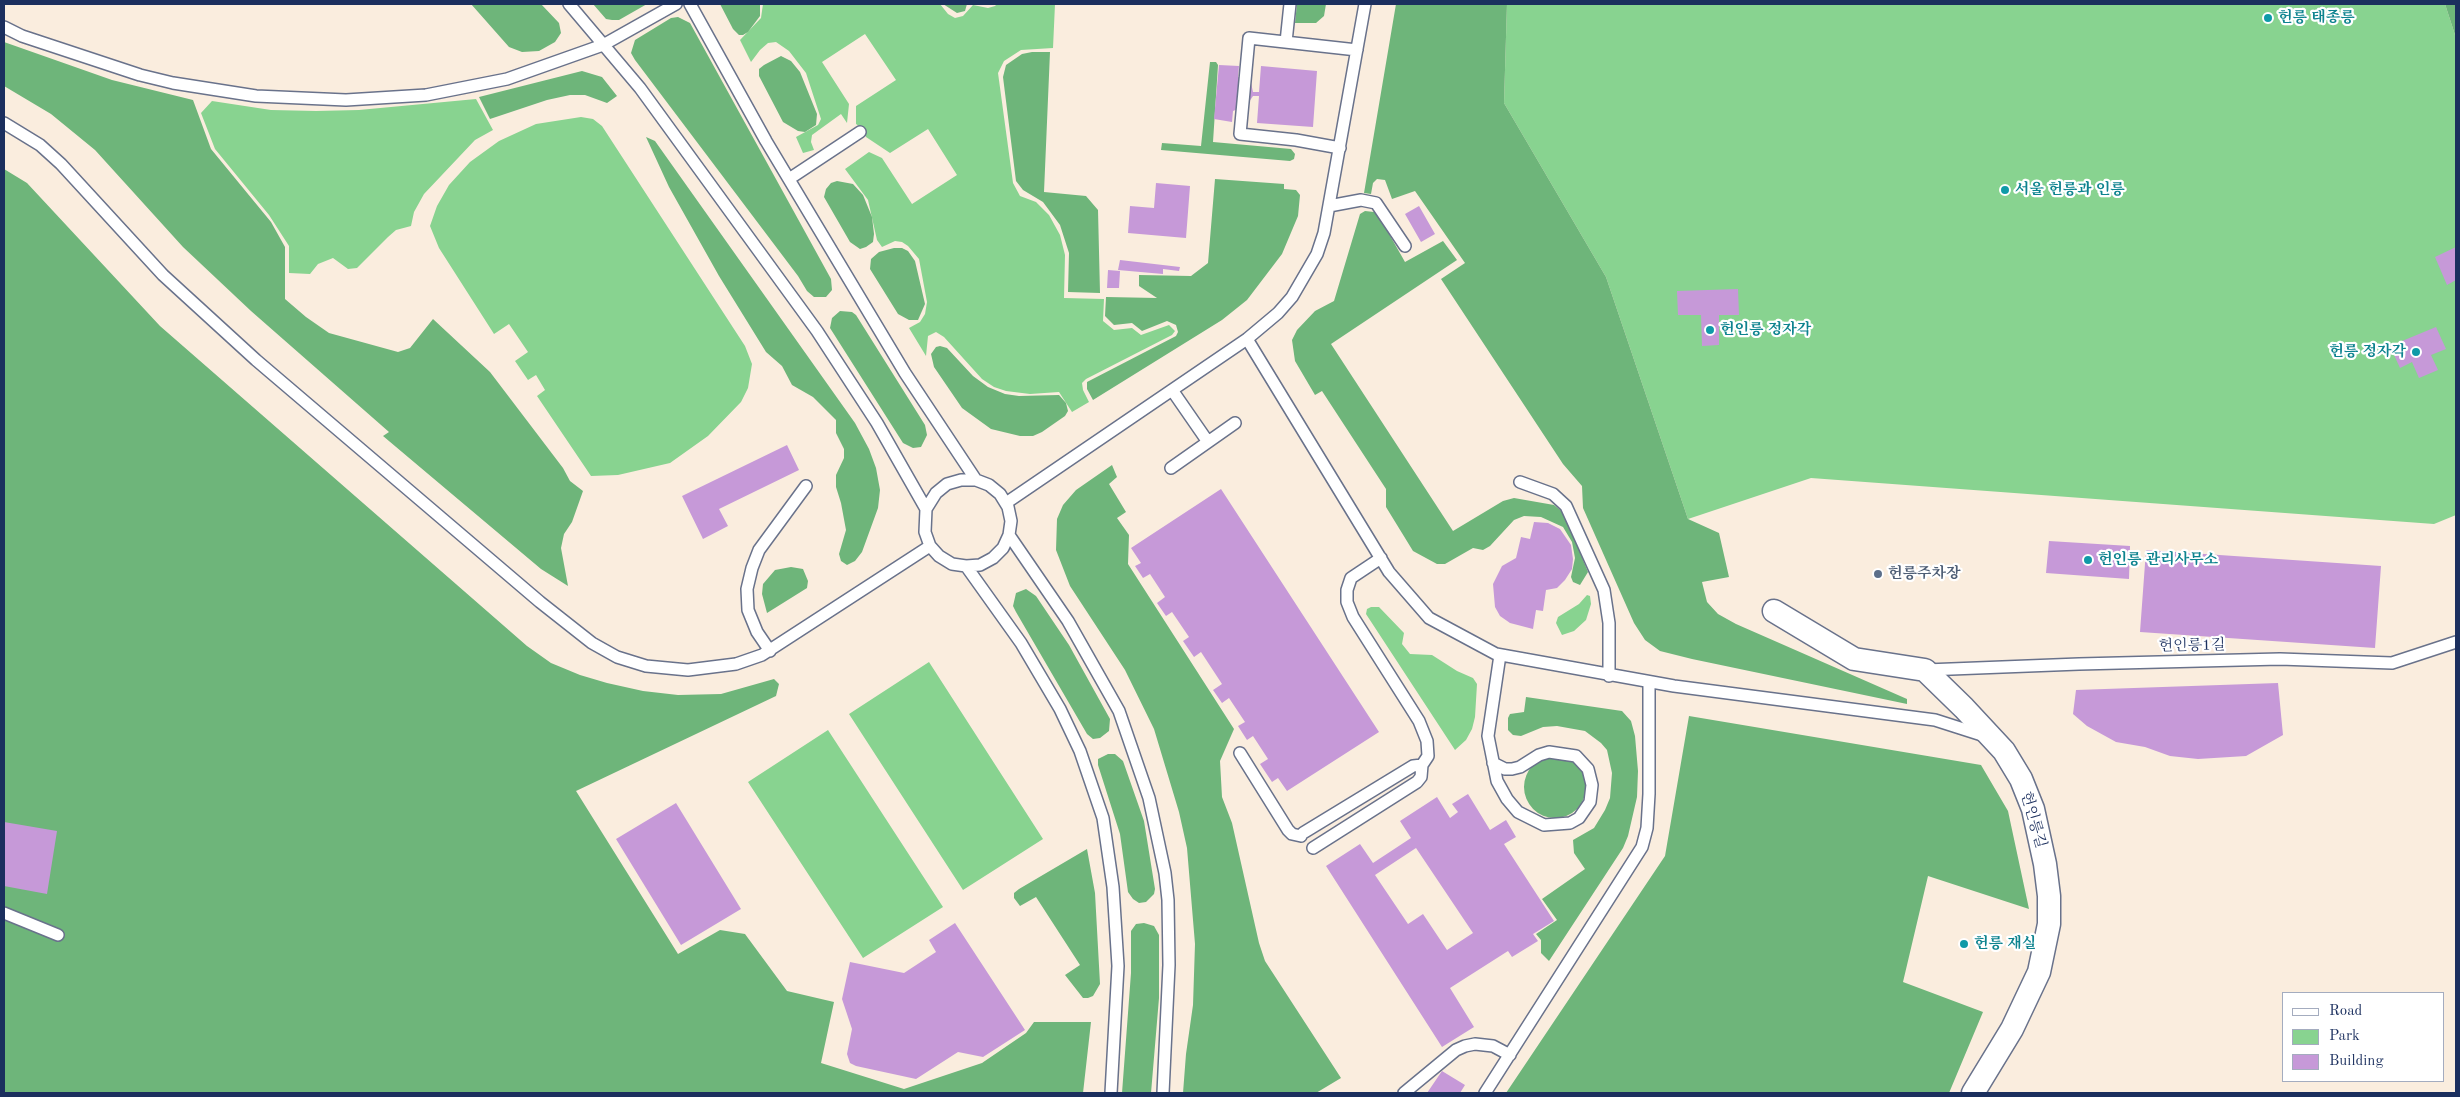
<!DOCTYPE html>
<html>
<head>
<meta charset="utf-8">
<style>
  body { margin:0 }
  #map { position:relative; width:2460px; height:1097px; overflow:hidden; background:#faedde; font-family:"Old Standard TT",serif }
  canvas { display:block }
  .frame { position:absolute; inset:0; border:5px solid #1b2f5e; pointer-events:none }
  .legend { position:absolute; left:2282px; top:992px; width:162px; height:90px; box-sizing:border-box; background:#fff; border:1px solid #a4acbf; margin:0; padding:6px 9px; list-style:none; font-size:15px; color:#1b2f5e }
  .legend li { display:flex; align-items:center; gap:10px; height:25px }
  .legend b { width:25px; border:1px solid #a4acbf }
</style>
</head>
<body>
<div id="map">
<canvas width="2460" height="1097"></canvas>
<div class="frame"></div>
<ul class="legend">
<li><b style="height:6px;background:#fff"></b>Road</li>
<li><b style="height:14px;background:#88d390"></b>Park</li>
<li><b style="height:14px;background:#c699d8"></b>Building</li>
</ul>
</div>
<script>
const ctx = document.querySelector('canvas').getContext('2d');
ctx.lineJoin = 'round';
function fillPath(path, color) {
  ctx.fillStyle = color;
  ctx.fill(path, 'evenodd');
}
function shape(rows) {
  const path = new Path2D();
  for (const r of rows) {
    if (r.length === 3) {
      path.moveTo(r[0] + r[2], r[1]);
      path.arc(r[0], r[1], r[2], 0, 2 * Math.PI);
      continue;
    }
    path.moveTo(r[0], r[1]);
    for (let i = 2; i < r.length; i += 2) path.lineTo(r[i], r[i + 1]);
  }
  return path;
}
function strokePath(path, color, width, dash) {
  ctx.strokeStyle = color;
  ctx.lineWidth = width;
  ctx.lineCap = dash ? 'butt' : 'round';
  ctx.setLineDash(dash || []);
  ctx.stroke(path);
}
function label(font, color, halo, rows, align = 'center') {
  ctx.font = font + ' "Old Standard TT","Noto Serif KR",serif';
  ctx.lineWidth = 4.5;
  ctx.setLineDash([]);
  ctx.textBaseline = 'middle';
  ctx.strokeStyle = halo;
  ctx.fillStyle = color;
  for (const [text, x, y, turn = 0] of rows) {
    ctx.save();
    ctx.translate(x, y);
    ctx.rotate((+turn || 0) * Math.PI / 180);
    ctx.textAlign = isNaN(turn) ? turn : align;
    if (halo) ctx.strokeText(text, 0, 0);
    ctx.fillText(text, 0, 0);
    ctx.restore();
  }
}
const green = shape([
  [763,4,940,4,948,14,955,18,963,16,973,5,988,8,995,6,997,4,1055,4,1053,48,1021,50,1004,61,998,73,1013,183,1020,196,1036,202,1049,215,1060,235,1065,255,1064,298,1104,299,1103,321,1114,330,1132,328,1141,335,1169,325,1175,331,1172,335,1086,379,1082,383,1083,390,1089,402,1072,412,1059,392,1030,394,1006,391,994,387,982,379,944,337,936,332,928,336,926,356,909,328,920,322,925,314,927,302,919,259,908,246,902,242,895,241,882,247,877,240,868,200,845,169,869,152,882,158,912,204,957,175,928,129,890,153,866,137,865,130,856,124,856,106,896,80,865,34,822,62,849,104,847,123,841,114,812,135,811,142,814,150,803,153,796,137,818,125,821,119,806,73,789,51,776,42,768,43,760,50,751,62,740,40,761,18],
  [1507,4,2445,4,2456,38,2456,515,2434,524,1811,478,1688,519,1606,277,1504,103],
  [476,99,493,130,475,140,424,194,414,212,411,226,396,230,388,237,357,268,348,269,333,258,318,264,310,274,289,273,289,246,269,215,215,149,201,113,212,101,271,110,316,111,359,110],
  [581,117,593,119,602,126,745,346,752,364,748,388,741,402,708,436,670,463,618,475,591,476,537,396,545,390,536,375,528,380,515,361,528,352,509,324,494,334,439,248,430,226,437,206,449,185,470,162,499,141,536,124],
  [1587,595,1590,596,1591,604,1586,620,1574,631,1562,635,1556,623,1558,617,1579,604],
  [1371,607,1379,607,1404,633,1402,644,1410,654,1432,655,1457,671,1473,678,1477,684,1475,717,1472,729,1466,740,1455,750,1366,614,1367,609],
  [929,662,1043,839,963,890,849,714],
  [828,730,943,907,863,958,748,782]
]);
const forest = shape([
  [471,4,541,4,559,23,561,33,555,42,539,51,522,52,509,47],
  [593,4,647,4,619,20,612,20,606,19],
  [720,4,760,4,760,16,748,32,743,35,739,35,733,29],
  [943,4,967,4,965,11,957,13],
  [1297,4,1326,4,1324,16,1316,23,1295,23],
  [1396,4,1507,4,1504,103,1606,277,1688,519,1719,533,1729,577,1702,582,1707,602,1718,614,1736,624,1907,699,1907,704,1692,659,1660,651,1645,640,1634,623,1583,508,1582,486,1563,464,1441,279,1465,263,1415,191,1392,199,1385,180,1377,179,1373,183,1371,194,1364,193],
  [2445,4,2456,4,2456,38],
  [678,17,690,23,831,279,832,290,826,297,814,297,807,291,798,276,635,60,631,53,635,40,671,18],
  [4,42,112,80,193,100,211,149,271,222,285,247,285,299,306,317,329,333,398,352,410,348,433,319,490,372,563,468,570,481,583,491,572,522,564,534,561,548,568,586,541,569,383,436,389,432,251,311,183,247,95,150,51,114,4,86],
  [1032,52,1050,52,1044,192,1086,196,1098,210,1100,293,1068,292,1069,253,1060,225,1043,202,1023,190,1016,181,1003,77,1006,65,1022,54],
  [781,56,791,61,800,72,817,114,816,125,805,132,798,131,783,122,759,76,759,69,764,65],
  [1210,62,1216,62,1218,65,1213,142,1291,149,1295,154,1294,159,1290,161,1161,150,1162,143,1201,146],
  [582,71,602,77,617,96,607,103,585,95,570,95,547,100,490,119,479,97],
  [646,137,655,141,855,423,869,449,876,468,880,490,878,508,862,552,855,561,847,565,841,561,839,554,846,530,841,503,836,487,836,475,844,458,844,449,836,433,836,420,813,397,792,385,782,366,766,352,719,276,669,187],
  [4,169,27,183,160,326,527,646,551,663,580,675,607,683,643,691,678,695,721,694,774,679,779,684,776,696,576,791,678,954,720,930,745,934,787,991,834,1002,821,1063,904,1089,982,1063,1026,1033,1034,1022,1091,1022,1083,1093,4,1093],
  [1215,179,1284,184,1284,189,1296,190,1300,195,1298,216,1282,254,1247,300,1222,320,1093,400,1087,389,1087,382,1176,336,1178,332,1176,325,1167,321,1142,331,1132,323,1114,325,1105,316,1106,297,1157,298,1139,286,1139,275,1191,276,1208,263],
  [837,181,853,184,863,195,872,217,874,234,873,242,866,247,860,249,850,242,824,197,826,189,831,183],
  [1365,211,1374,212,1380,218,1405,262,1443,241,1457,260,1331,344,1453,531,1503,501,1514,498,1554,505,1564,513,1588,572,1580,585,1573,582,1571,577,1575,558,1572,542,1563,527,1541,517,1524,516,1514,520,1490,546,1483,550,1473,548,1445,564,1437,564,1413,551,1386,507,1386,489,1322,391,1315,395,1295,361,1292,340,1297,330,1315,311,1334,301,1360,214],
  [894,248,902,248,908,251,915,261,925,304,918,320,909,320,898,314,870,269,871,259,879,252],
  [840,311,852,312,856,315,925,425,927,435,921,447,913,448,903,443,830,328,832,318],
  [940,346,947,348,973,376,988,387,1005,394,1019,396,1059,395,1066,403,1068,411,1065,416,1042,432,1033,436,1020,436,991,429,962,408,934,367,931,354,936,347],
  [1112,465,1117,477,1109,484,1126,512,1117,518,1129,535,1128,564,1234,729,1220,761,1222,797,1232,823,1259,943,1265,961,1341,1078,1316,1093,1183,1093,1186,1054,1193,1005,1195,944,1187,848,1179,812,1154,729,1125,670,1070,586,1056,550,1057,519,1063,505,1076,490],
  [791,567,803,569,808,581,807,588,767,613,762,594,763,584,775,570],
  [1026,589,1036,596,1069,645,1110,719,1109,731,1100,738,1093,739,1087,734,1016,612,1013,606,1016,593],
  [1526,697,1622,711,1631,721,1635,736,1638,771,1637,797,1628,836,1623,848,1549,961,1541,953,1541,940,1536,934,1557,920,1542,899,1585,869,1574,853,1573,840,1594,828,1605,810,1610,798,1612,773,1607,750,1601,743,1585,731,1557,726,1543,727,1521,736,1513,735,1508,730,1508,718,1510,714,1524,712],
  [1689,716,1981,765,2008,811,2029,909,1928,876,1903,982,1983,1012,1949,1093,1506,1093,1665,856],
  [1108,754,1115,754,1123,761,1144,821,1155,889,1154,894,1146,902,1139,903,1133,899,1128,892,1120,834,1098,765,1098,759],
  [1555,787,31],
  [1087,849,1095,893,1100,984,1093,996,1088,998,1083,998,1065,975,1080,965,1036,897,1020,906,1014,898,1014,893,1019,889],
  [1144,923,1154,926,1159,935,1159,998,1151,1093,1122,1093,1131,973,1131,931,1136,924]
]);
const building = shape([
  [1219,65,1239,66,1238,77,1251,83,1253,92,1259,92,1261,66,1317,71,1313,127,1257,123,1259,96,1253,96,1247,105,1233,111,1232,122,1214,119],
  [1156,183,1190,186,1186,238,1128,233,1130,206,1154,208],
  [1419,206,1435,234,1421,242,1405,214],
  [2456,247,2456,280,2447,285,2435,257],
  [1120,260,1180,267,1179,271,1163,269,1163,274,1118,270],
  [1108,270,1120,271,1119,288,1107,288],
  [1738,289,1739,315,1719,315,1719,345,1702,346,1701,315,1678,315,1677,291],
  [2436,327,2446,349,2431,355,2438,370,2419,378,2412,362,2400,368,2390,346],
  [787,445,799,470,719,509,728,526,703,539,682,496],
  [1221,489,1379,732,1287,791,1278,778,1272,782,1260,764,1268,759,1253,736,1247,740,1238,726,1245,722,1229,698,1222,703,1213,690,1222,684,1201,652,1194,657,1183,641,1189,637,1172,612,1166,616,1157,603,1165,597,1150,574,1143,578,1135,566,1141,563,1131,548],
  [1534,522,1548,523,1560,529,1571,545,1573,559,1572,569,1565,580,1557,588,1546,590,1543,611,1536,610,1533,629,1510,623,1500,616,1495,607,1493,584,1502,566,1516,558,1521,537,1530,539],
  [2049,541,2130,546,2129,579,2046,573],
  [2146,550,2381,566,2375,648,2140,632],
  [2278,683,2283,735,2246,756,2198,759,2170,756,2145,747,2116,742,2087,726,2073,714,2076,690],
  [1468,794,1490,830,1506,820,1516,837,1504,844,1554,921,1533,934,1538,941,1512,957,1508,951,1450,988,1474,1027,1442,1047,1326,866,1360,844,1373,863,1411,838,1400,821,1437,797,1450,818,1458,812,1452,804],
  [1416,848,1473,933,1447,950,1423,914,1408,924,1375,875],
  [676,803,741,909,681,945,616,839],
  [4,822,57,831,47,894,4,886],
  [955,923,1025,1030,983,1057,958,1052,916,1079,856,1066,850,1063,847,1054,852,1029,842,999,850,962,904,973,936,952,929,940],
  [1442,1071,1465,1085,1460,1093,1427,1093]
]);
const service = shape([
  [569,4,640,88,817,331,877,423,926,509,925,532,930,546,939,556,952,564,966,566,980,565,993,558,1003,548,1009,535,1011,521,1008,507,1000,494,989,485,976,480,961,480,947,484,936,493,926,509],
  [690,4,766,141,905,373,976,480],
  [4,27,22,36,140,75,173,83,256,96,346,100,426,95,507,79,603,45,676,4],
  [1286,42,1290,4],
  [4,123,40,145,61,164,163,275,256,360,540,602,592,643,617,657,646,666,688,670,736,664,762,655,930,546],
  [1340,148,1296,140,1240,134,1249,38,1357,50],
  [789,179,860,132],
  [1329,206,1361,200,1376,203,1405,246],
  [1247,339,1389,572,1429,618,1496,654,1674,686,1935,720,1985,736],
  [1172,390,1208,442],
  [1171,468,1235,423],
  [1520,482,1553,494,1566,506,1604,590,1609,623,1609,676],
  [1006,503,1247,339,1278,313,1292,297,1317,254,1324,233,1365,4],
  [1009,535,1068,621,1119,711,1149,798,1165,873,1168,900,1169,965,1163,1093],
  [966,566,1021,643,1060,709,1080,751,1103,818,1113,887,1118,966,1111,1093],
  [770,651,757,632,748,610,747,589,752,568,759,550,806,486],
  [1926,670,2079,664,2280,659,2392,663,2456,642],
  [1240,753,1288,830,1292,834,1301,836],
  [1493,763,1505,769,1512,769,1520,767,1539,755,1549,752,1576,756,1588,769,1592,785,1590,802,1579,818,1570,823,1544,825,1518,812,1507,799,1497,781,1488,736,1500,655],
  [1303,833,1413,766,1422,765],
  [1313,848,1417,782,1421,777,1422,765,1428,756,1427,741,1419,721,1353,617,1347,602,1347,590,1351,578,1381,558],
  [4,913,58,935],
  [1404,1093,1456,1050,1465,1046,1475,1044,1493,1046,1510,1055],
  [1485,1093,1642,847,1647,828,1649,794,1649,682]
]);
const minor = shape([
  [1774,611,1854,659,1925,670,1964,708,2004,751,2021,779,2033,809,2045,864,2049,896,2049,924,2039,972,2012,1029,1973,1093]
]);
const markers = [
  [2268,18,5,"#0f9aa8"],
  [2005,190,5,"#0f9aa8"],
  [1710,330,5,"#0f9aa8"],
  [2416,352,5,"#0f9aa8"],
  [2088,560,5,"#0f9aa8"],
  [1878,574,5,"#5c6f8a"],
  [1964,944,5,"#0f9aa8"]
];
const cultureNames = [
  ["헌릉 태종릉",2278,18],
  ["서울 헌릉과 인릉",2015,190],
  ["헌인릉 정자각",1720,330],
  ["헌릉 정자각",2406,352,"right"],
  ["헌인릉 관리사무소",2098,560],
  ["헌릉 재실",1974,944]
];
const serviceNames = [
  ["헌릉주차장",1888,574]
];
const streetNames = [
  ["헌인릉1길",2192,646,-1],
  ["헌인릉길",2033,820,74]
];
fillPath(green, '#88d390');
fillPath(forest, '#6eb57a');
fillPath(building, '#c699d8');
strokePath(service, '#69728b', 14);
strokePath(minor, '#69728b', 25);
strokePath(service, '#fff', 11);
strokePath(minor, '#fff', 22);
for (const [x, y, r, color] of markers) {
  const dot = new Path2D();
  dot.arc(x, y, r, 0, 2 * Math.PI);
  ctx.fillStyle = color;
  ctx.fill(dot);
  strokePath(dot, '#fff', 2);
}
label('bold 15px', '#0d838f', '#fff', cultureNames, 'left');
label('bold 15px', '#4e5e75', '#fff', serviceNames, 'left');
label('15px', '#1b2f5e', '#fff', streetNames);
</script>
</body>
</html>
